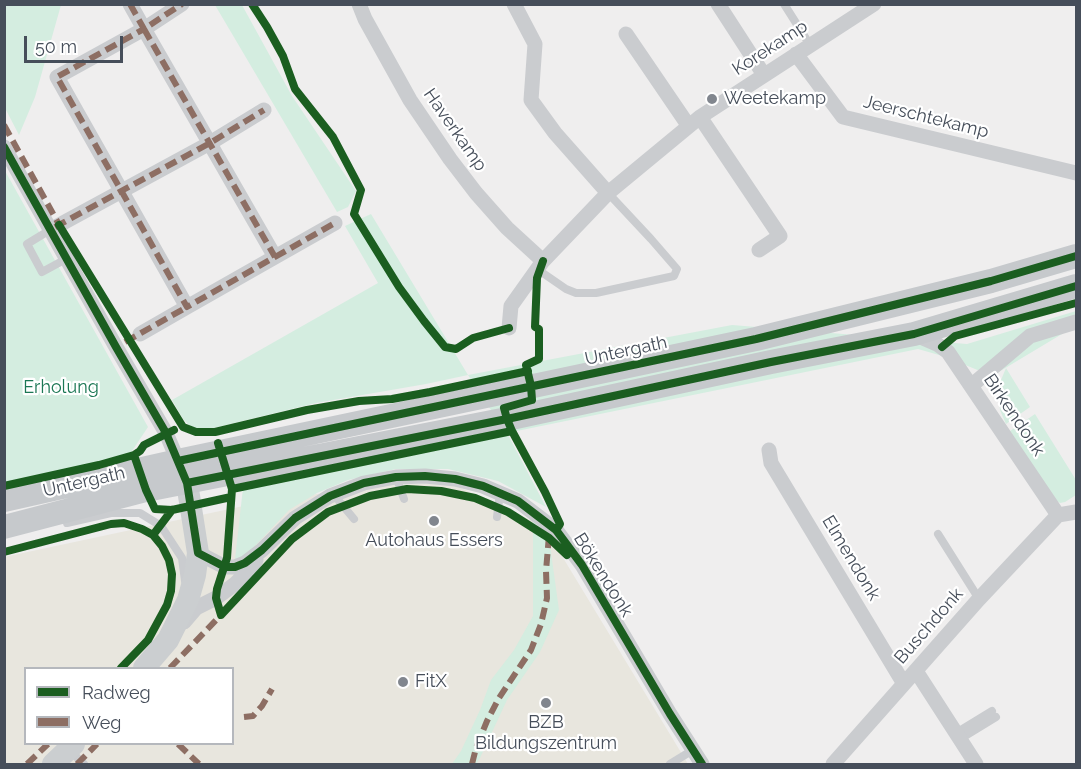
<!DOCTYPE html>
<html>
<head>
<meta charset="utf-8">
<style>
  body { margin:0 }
  #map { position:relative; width:1081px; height:769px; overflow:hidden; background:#efeeee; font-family:Raleway,sans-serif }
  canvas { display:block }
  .frame { position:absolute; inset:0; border:6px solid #464e5a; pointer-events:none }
  .legend { position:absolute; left:24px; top:667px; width:210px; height:78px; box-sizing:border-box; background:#fff; border:2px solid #b5b8bd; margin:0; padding:8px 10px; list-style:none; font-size:18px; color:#464e5a }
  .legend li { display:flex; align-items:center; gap:12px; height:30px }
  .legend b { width:30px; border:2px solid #b5b8bd }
  .scale { position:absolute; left:24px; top:36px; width:99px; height:27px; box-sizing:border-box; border:3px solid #464e5a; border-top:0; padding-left:8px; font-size:18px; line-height:21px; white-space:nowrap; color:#464e5a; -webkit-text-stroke:4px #fff; paint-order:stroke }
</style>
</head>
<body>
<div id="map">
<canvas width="1081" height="769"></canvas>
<div class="frame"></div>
<ul class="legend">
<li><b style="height:8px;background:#1b5e20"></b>Radweg</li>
<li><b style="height:8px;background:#8d6e63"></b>Weg</li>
</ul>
<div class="scale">50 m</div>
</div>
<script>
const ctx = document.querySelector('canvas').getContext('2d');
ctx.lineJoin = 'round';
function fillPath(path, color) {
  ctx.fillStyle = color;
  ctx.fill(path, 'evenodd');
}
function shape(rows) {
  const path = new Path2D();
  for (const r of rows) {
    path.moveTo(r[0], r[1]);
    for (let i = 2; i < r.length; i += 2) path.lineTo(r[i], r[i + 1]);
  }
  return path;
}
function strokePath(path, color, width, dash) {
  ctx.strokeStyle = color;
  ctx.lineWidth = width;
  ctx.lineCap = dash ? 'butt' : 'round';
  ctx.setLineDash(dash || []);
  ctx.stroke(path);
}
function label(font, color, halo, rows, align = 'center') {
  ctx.font = font + ' Raleway,sans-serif';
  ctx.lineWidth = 4.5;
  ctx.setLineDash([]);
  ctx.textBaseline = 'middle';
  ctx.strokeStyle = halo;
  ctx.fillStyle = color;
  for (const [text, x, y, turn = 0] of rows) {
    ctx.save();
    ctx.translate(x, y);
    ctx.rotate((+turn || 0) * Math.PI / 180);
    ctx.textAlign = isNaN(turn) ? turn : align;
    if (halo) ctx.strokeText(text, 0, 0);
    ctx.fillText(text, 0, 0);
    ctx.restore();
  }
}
const commercial = shape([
  [450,483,533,521,548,533,688,764,5,764,4,557,267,501,382,485],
  [26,668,232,668,232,744,26,744]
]);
const green = shape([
  [5,4,61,5,35,97,19,135,5,108],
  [215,5,242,5,292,96,356,191,348,207,337,212],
  [4,169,148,427,132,451,127,463,4,493],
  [371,214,468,375,732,325,967,344,1076,311,1076,328,1072,328,992,376,946,357,918,349,507,433,546,507,498,481,448,469,396,469,348,480,317,493,289,510,253,548,241,558,235,559,243,488,506,433,468,375,426,384,316,403,210,429,192,428,183,419,172,400,378,283,345,226],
  [1006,368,1030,407,1006,424,1000,410,999,400,1001,380],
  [1035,414,1076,480,1076,495,1065,502,1060,503,1054,499,1010,431],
  [533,521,549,538,559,610,540,652,507,700,480,758,476,764,452,764,461,751,480,710,491,680,514,650,533,616]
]);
const lane = shape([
  [784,4,810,45],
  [50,230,27,244,42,272,66,259],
  [537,269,566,289,576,293,596,293,674,276,677,269,651,239,608,193],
  [396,477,404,499],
  [334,495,354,519],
  [497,517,500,493],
  [67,523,111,513,140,513,161,526,182,558,185,581],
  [938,534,979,599],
  [956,733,992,711],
  [960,739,996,717],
  [69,750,84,764],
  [670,764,693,750]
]);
const street = shape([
  [130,4,144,29,182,4],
  [359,4,365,19,410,100,450,159,476,193,507,228,543,261],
  [514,4,535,44,531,100,555,133,608,193],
  [718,4,764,75],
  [144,29,275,257,187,307,57,77,144,29],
  [626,34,688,125],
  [796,54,843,117,1076,173],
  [700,117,780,236,759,250],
  [4,147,116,347,166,433,178,461],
  [50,230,210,143,264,110],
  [275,257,335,223],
  [509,328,511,306,543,261,608,193,700,117,874,4],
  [140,334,187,307],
  [914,334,937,344,948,352,1058,515,1076,512],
  [971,386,1030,336,1076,322],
  [769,450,771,463,904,684],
  [198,553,225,567,235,567,245,563,262,550,295,518,330,496,364,483,396,477,425,476,455,479,483,486,518,501,556,530,582,565,670,714,702,764],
  [184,622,196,608,216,598,235,584,251,568,256,560],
  [916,671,976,764],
  [833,764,979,599,1058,515]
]);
const secondary = shape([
  [144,668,168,640,188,600,195,575,198,553,187,483,179,465],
  [53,764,74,744]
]);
const primary = shape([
  [4,500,178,461,756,339,991,281,1076,256],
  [4,527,146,490,507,419,771,362,914,334,1076,286]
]);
const quiet = shape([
  [130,4,144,29,182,4],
  [144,29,275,257,187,307,57,77,144,29],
  [4,125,62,230],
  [55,227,210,143,264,110],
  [275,257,335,223],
  [125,342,187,307],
  [170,668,221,615],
  [244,717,253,716,262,706,272,689],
  [178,744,199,764],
  [27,764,48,744],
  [77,764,97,744],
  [472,764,476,748,487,721,499,698,531,650,541,624,547,598,546,571,549,535]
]);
const cycleway = shape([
  [252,4,267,27,283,56,295,89,333,137,361,190,354,214,399,287,424,321,445,347,456,349,473,338,509,328],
  [4,147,116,347,166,433,187,483,198,553,225,567,235,567,245,563,262,550,295,518,330,496,364,483,396,477,425,476,455,479,483,486,518,501,556,530,582,565,670,714,702,764],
  [59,225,183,427,196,432,215,432,307,410,359,401,392,399,430,392,528,371],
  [543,261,537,278,535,327,539,329,539,359,526,365,531,386,532,400,504,408,507,419,512,431,545,492,560,524,556,530],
  [942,347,955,336,1076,303],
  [218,443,232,489,512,431],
  [134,455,146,490,155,509,172,510,231,497],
  [178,461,756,339,991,281,1076,256],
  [187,483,507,419,771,362,914,334,1076,286],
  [4,486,99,465,134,455,140,451,144,445,174,430],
  [232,489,227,558,217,589,216,598,221,615,292,539,328,512,370,496,407,489,441,491,475,498,508,512,549,538,567,555],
  [4,552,111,524,124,523,142,529,153,535,172,510],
  [121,668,148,640,167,605,171,591,172,574,169,560,162,546,153,535]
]);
const markers = [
  [712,99,6,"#81868e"],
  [434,521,6,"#81868e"],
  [403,682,6,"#81868e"],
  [546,703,6,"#81868e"]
];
const streetNames = [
  ["Korekamp",770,48,-33],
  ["Jeerschtekamp",926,117,14],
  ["Haverkamp",455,130,55],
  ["Untergath",626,351,-12],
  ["Birkendonk",1014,415,56],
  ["Untergath",84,482,-13],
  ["Elmendonk",851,558,59],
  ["Bökendonk",603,575,58],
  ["Buschdonk",929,626,-49]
];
const poiNames = [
  ["Weetekamp",724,99],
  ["Autohaus Essers",434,541,"center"],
  ["FitX",415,682],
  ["BZB",546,723,"center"],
  ["Bildungszentrum",546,744,"center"]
];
const parkNames = [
  ["Erholung",61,388]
];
fillPath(commercial, '#e8e6de');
fillPath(green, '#d4ede0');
strokePath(lane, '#cacccf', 8);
strokePath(street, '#cacccf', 15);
strokePath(secondary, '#cbced0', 22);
strokePath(primary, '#c6c9cc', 24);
strokePath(quiet, '#8d6e63', 6, [12, 6]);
strokePath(cycleway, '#1b5e20', 8);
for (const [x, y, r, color] of markers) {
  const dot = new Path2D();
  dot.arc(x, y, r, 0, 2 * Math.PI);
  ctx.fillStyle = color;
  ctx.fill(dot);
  strokePath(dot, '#fff', 2);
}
label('18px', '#464e5a', '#fff', streetNames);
label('18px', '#464e5a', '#fff', poiNames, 'left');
label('18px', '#1b7754', '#fff', parkNames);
</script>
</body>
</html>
